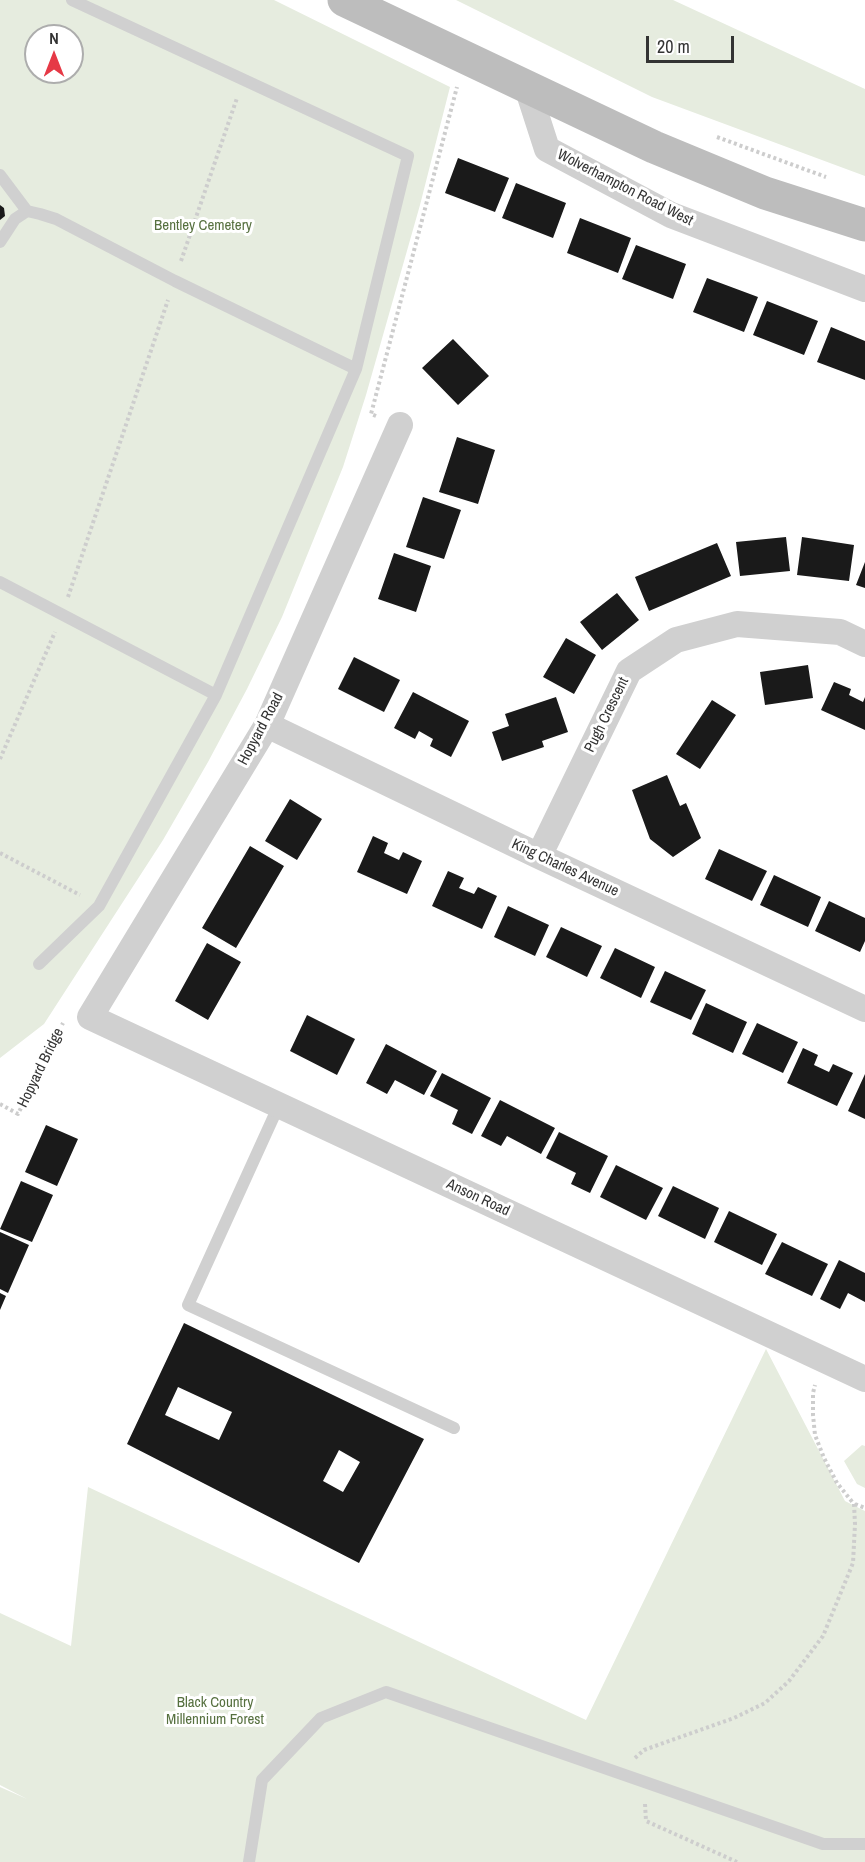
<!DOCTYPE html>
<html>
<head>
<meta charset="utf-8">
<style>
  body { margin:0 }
  #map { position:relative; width:865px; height:1862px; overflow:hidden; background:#fff; font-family:"Archivo Narrow",sans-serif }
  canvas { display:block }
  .north { position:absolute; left:24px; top:24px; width:60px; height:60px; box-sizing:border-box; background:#fff; border:2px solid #adadad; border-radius:50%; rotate:0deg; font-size:16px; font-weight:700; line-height:24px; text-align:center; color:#333 }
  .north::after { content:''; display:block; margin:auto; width:21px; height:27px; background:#e63946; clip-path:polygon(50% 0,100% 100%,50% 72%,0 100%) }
  .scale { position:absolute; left:646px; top:36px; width:88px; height:27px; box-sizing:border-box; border:3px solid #333; border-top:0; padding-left:8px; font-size:18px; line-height:21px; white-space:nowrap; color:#333; -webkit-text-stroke:4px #fff; paint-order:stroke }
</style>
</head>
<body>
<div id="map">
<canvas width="865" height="1862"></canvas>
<div class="north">N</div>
<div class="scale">20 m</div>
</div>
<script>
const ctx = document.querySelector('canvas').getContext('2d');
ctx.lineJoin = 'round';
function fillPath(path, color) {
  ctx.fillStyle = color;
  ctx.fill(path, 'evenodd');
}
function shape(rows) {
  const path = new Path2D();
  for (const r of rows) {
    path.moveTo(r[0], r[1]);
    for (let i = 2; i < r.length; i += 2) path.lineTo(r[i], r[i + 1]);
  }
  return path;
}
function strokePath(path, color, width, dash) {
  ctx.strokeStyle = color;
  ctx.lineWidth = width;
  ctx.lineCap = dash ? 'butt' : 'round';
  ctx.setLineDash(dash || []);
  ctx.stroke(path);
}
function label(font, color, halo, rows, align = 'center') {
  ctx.font = font + ' "Archivo Narrow",sans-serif';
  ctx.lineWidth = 6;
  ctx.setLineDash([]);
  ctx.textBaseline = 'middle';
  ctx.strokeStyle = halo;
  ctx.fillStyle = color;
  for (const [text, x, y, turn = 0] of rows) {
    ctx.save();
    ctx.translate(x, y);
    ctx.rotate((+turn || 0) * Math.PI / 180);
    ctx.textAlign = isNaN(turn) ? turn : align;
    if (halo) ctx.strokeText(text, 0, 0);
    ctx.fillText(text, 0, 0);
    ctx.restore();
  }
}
const green = shape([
  [0,0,274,0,450,87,420,205,366,395,343,467,282,617,247,689,208,762,163,840,44,1024,0,1058],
  [36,36,72,36,72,72,36,72],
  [456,0,673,0,865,89,865,176,652,97],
  [766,1349,845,1501,865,1511,865,1862,0,1862,0,1787,27,1799,0,1785,0,1613,71,1646,88,1487,586,1720],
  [862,1445,865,1446,865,1488,857,1484,844,1461]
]);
const building = shape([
  [458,158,509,178,495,212,445,193],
  [516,183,566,203,553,238,502,218],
  [0,205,4,208,5,216,0,220],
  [580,218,631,238,618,273,567,253],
  [636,245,686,264,673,299,622,279],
  [707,278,758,297,744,332,693,312],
  [767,301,818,321,804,355,753,335],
  [831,327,865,341,865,380,817,362],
  [453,339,489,376,458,405,422,368],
  [457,437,495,450,478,504,439,492],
  [423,497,461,510,444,559,406,547],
  [786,537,790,571,740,576,736,542],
  [802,537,854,545,849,581,797,575],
  [717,543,731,576,649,611,635,577],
  [394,553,431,566,416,612,378,599],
  [865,562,865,588,856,585],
  [617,593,639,620,602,650,580,622],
  [566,638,596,655,574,694,543,677],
  [354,657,400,680,384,712,338,689],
  [808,665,813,698,765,705,760,672],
  [834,682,851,689,849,695,863,702,865,697,865,730,821,710],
  [413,692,469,721,451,757,430,746,433,739,419,731,415,739,394,728],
  [556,697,568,732,542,741,544,747,502,761,492,732,509,726,505,714],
  [712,700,736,715,700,769,676,754],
  [667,775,680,806,686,803,701,838,673,857,650,839,632,790],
  [290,799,322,819,297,860,265,841],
  [373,836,388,843,384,853,399,860,403,852,422,861,407,894,357,872],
  [250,846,284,866,236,948,202,928],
  [719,849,767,871,752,901,705,879],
  [448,871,464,878,459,888,474,894,478,887,497,896,482,929,432,906],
  [774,875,821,897,808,927,760,905],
  [829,901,865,918,865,941,860,952,815,931],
  [508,906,549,925,535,956,494,937],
  [561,927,602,946,587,977,546,957],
  [207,943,241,962,208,1020,175,1001],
  [615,948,655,967,641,998,600,978],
  [665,971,706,990,691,1020,650,1002],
  [706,1003,747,1022,733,1053,692,1034],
  [307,1015,355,1039,337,1075,290,1051],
  [757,1023,798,1042,783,1073,742,1054],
  [386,1044,437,1071,424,1095,395,1080,387,1094,366,1083],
  [803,1048,818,1055,814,1065,829,1072,833,1064,853,1073,837,1106,787,1083],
  [442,1073,491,1098,472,1134,452,1124,458,1110,430,1096],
  [865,1074,865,1119,848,1111],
  [500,1100,555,1128,541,1154,507,1136,501,1146,481,1136],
  [46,1125,78,1139,57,1186,25,1172],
  [559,1132,608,1156,590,1193,571,1184,576,1173,546,1158],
  [616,1165,663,1188,646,1220,600,1197],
  [21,1181,53,1195,32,1242,0,1229],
  [673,1186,719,1208,705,1239,658,1216],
  [729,1211,777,1234,762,1265,714,1242],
  [0,1232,29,1245,8,1293,0,1289],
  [782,1242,828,1264,812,1296,765,1274],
  [839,1260,865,1273,865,1302,848,1293,840,1309,820,1299],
  [0,1293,6,1296,0,1310],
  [184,1323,424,1439,359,1563,127,1444],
  [178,1387,232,1412,219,1440,165,1415],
  [339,1450,360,1462,343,1492,323,1481]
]);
const path = shape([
  [717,137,826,177],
  [181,261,237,98],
  [376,416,371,414,457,87],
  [68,597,168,300],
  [0,759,55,632],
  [0,853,80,895],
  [0,1104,18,1114,63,1023],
  [855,1504,865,1508],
  [635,1758,644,1750,734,1718,765,1703,789,1681,823,1636,853,1563,855,1524,854,1504,837,1483,824,1458,815,1435,813,1415,813,1393,815,1385],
  [645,1804,646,1821,737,1862]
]);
const lane = shape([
  [0,175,27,211],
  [0,242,15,219,27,211,40,214,56,219,175,281,356,369],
  [0,582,216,695],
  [39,964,99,906,216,695,356,369,408,156,72,0],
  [279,1105,188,1305,454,1428],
  [249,1862,262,1780,321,1718,386,1692,823,1844,865,1844]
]);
const street = shape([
  [527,87,547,149,671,215,865,289],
  [400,425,267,725,90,1017,865,1379],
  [267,725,539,856,865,1009],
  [539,856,629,671,676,640,737,624,840,632,865,644]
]);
const secondary = shape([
  [344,0,654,147,765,193,865,225]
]);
const streetNames = [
  ["Wolverhampton Road West",625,188,27],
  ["Pugh Crescent",607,715,-64],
  ["Hopyard Road",261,729,-62],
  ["King Charles Avenue",565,868,25],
  ["Hopyard Bridge",41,1068,-64],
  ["Anson Road",478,1198,25]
];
const parkNames = [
  ["Bentley Cemetery",203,226],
  ["Black Country",215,1703],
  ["Millennium Forest",215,1720]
];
fillPath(green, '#e6ecdf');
fillPath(building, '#1a1a1a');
strokePath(path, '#cdcdcd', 4, [3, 3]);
strokePath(lane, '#d0d0d0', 12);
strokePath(street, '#d0d0d0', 26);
strokePath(secondary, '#bdbdbd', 33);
label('15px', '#333', '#fff', streetNames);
label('15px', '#56703f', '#fff', parkNames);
</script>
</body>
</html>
